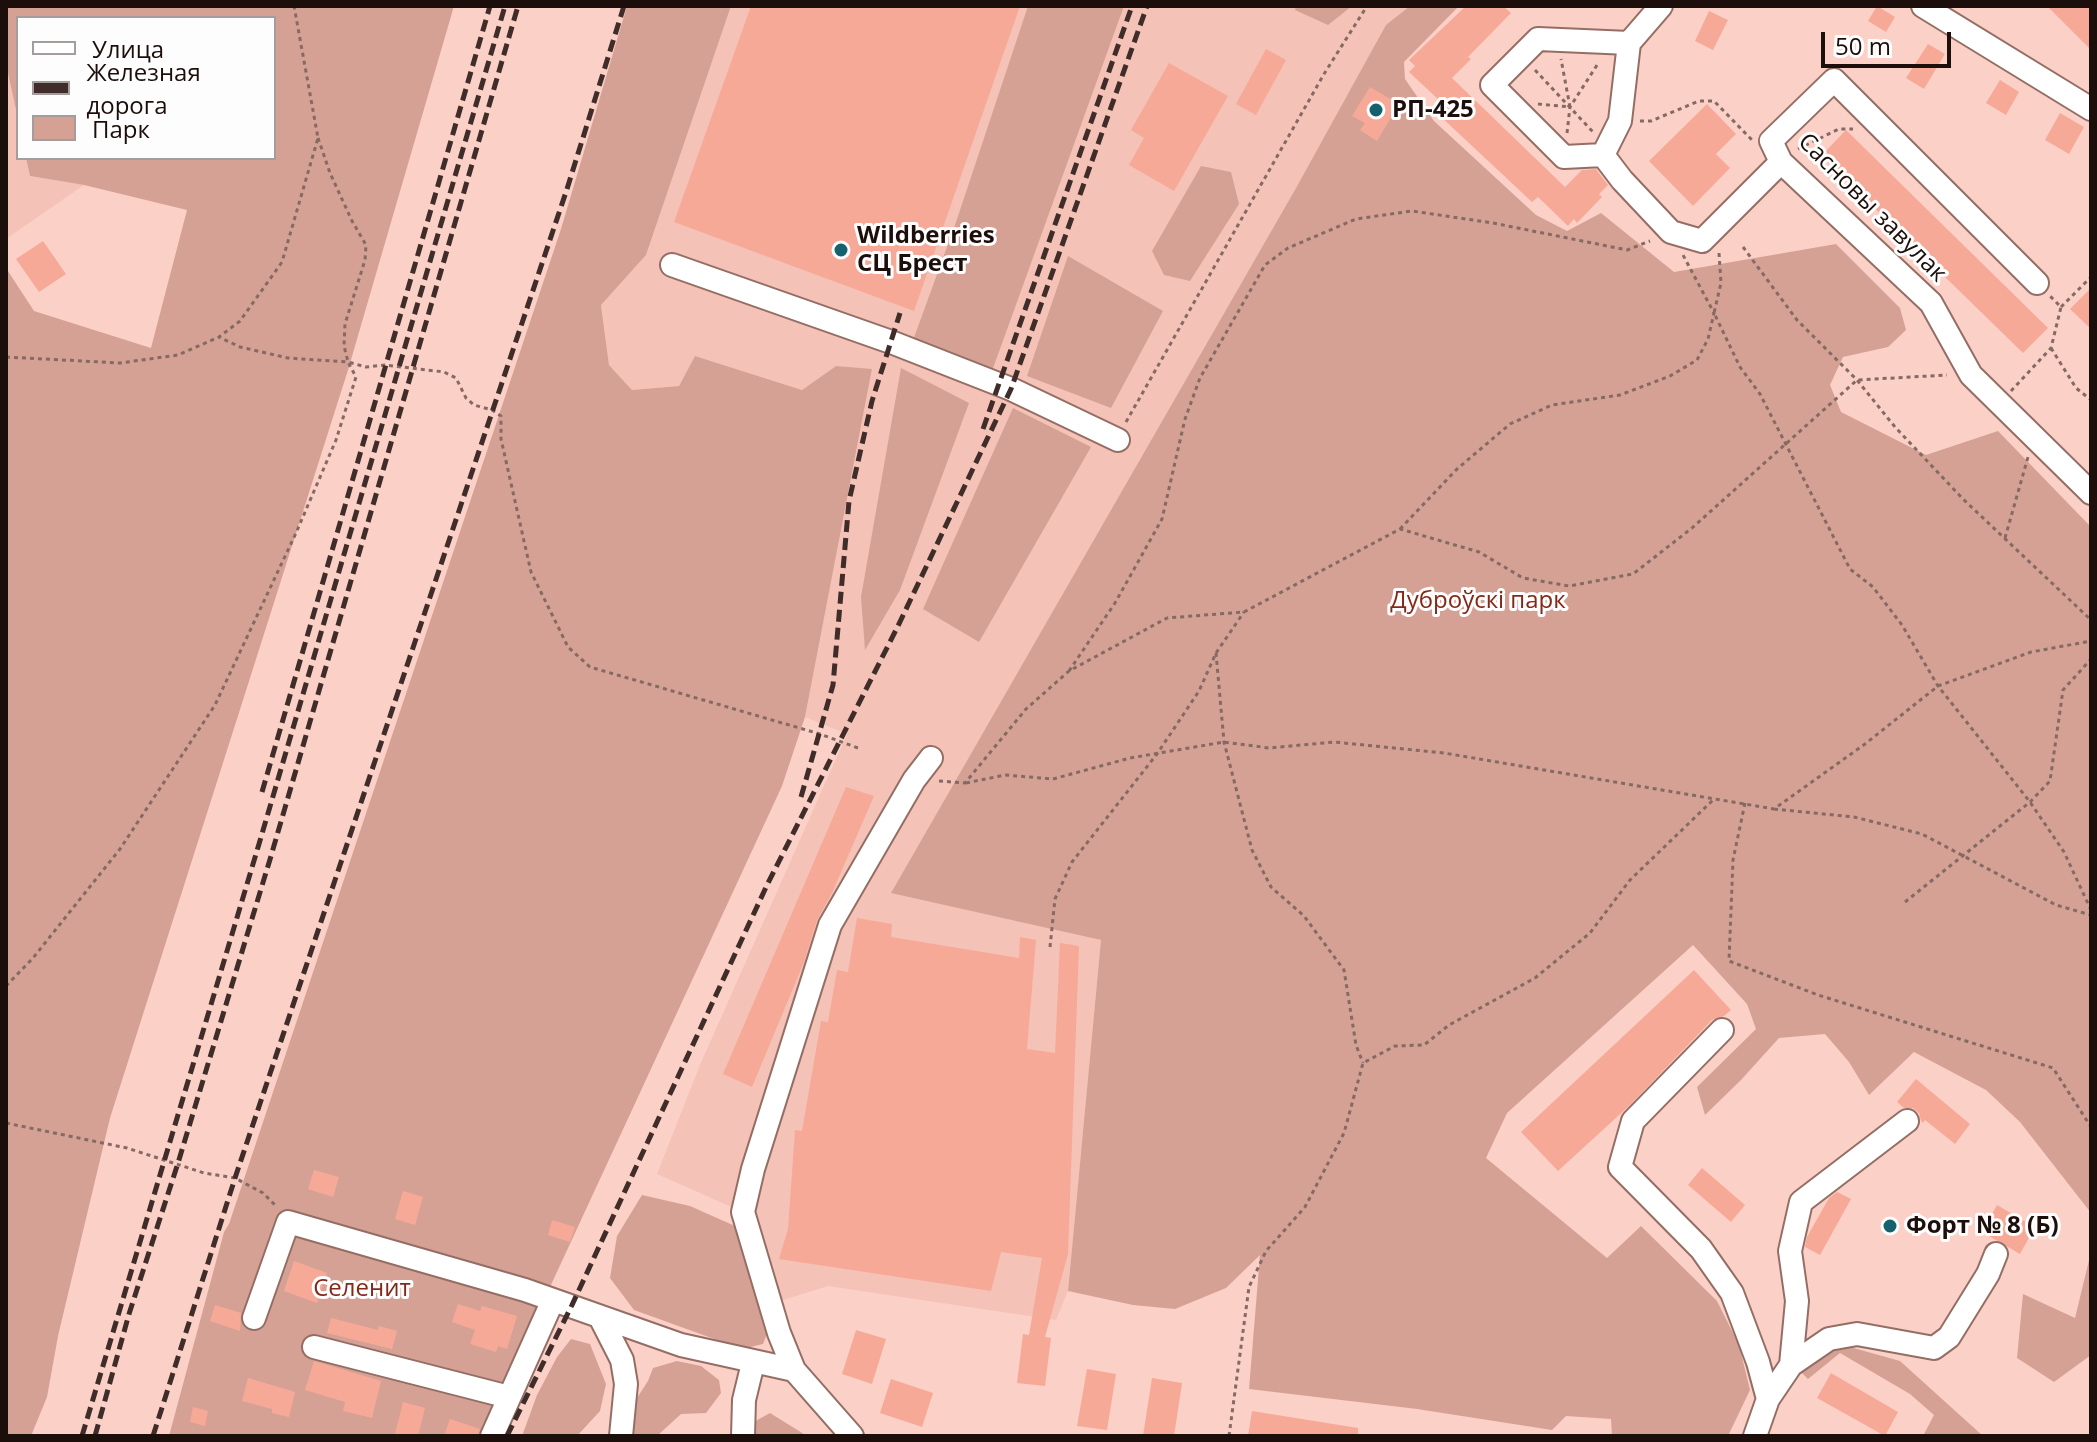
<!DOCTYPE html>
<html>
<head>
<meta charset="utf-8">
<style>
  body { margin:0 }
  #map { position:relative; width:2097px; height:1442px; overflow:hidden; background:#fbd0c7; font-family:"Open Sans",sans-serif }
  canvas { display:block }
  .frame { position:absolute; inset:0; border:8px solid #1c0e0b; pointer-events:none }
  .legend { position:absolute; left:16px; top:16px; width:260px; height:144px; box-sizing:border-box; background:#fdfdfd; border:2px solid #a39d9c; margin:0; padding:10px 14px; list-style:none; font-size:24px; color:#1c0e0b }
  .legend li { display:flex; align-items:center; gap:16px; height:40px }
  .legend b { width:40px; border:2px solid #a39d9c }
  .scale { position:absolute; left:1821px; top:32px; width:130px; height:36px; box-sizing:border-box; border:4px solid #1c0e0b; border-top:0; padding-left:10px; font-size:24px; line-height:28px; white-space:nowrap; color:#1c0e0b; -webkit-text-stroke:6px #fdfdfd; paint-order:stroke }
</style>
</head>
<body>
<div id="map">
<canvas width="2097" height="1442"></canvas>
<div class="frame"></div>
<ul class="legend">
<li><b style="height:10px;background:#fff"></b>Улица</li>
<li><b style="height:10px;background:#402d29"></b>Железная дорога</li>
<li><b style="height:22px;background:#d6a195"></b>Парк</li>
</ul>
<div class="scale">50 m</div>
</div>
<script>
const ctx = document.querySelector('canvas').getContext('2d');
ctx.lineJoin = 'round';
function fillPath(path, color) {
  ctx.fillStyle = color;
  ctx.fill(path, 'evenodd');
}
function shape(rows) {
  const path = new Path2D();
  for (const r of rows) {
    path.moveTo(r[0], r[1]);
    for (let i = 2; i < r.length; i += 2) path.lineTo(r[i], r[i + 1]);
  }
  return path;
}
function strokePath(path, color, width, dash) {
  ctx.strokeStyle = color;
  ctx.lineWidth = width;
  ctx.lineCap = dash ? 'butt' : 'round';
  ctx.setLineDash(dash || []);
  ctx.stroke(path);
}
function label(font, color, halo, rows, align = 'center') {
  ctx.font = font + ' "Open Sans",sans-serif';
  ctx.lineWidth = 6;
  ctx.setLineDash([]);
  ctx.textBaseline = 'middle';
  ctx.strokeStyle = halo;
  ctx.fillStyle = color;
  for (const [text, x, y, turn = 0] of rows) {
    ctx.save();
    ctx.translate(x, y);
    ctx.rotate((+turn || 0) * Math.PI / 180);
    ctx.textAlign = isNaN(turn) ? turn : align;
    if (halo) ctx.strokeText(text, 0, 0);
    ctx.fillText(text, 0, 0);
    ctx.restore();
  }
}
const built = shape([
  [731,6,1410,6,1386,26,1296,188,892,892,1101,940,1068,1291,1056,1320,828,1286,770,1304,743,1212,657,1174,700,1065,847,734,805,717,872,370,836,366,802,390,695,356,679,386,632,390,609,365,601,304,646,255],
  [6,64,18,119,18,158,26,158,30,176,84,185,6,239]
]);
const green = shape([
  [6,6,454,6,348,370,110,1118,58,1336,47,1397,31,1436,6,1436,6,268,34,311,151,348,187,210,84,185,30,176,26,158,274,158,274,18,18,18,18,119,6,64],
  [627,6,731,6,646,255,601,305,609,365,632,390,679,386,695,356,802,390,836,366,872,369,805,717,782,786,481,1436,169,1436,224,1232,229,1224,561,229],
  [1028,6,1124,6,992,371,912,343,955,225],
  [1296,6,1352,6,1328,25,1295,10],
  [1410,6,1459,6,1404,62,1405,79,1434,121,1536,215,1567,231,1601,213,1674,272,1836,244,1900,308,1906,330,1888,347,1843,357,1830,385,1841,412,1926,455,1998,431,2091,527,2091,1213,2020,1122,1986,1090,1914,1052,1869,1095,1849,1062,1825,1034,1779,1038,1741,1080,1705,1115,1697,1087,1756,1029,1747,1004,1693,945,1507,1113,1486,1158,1607,1258,1641,1226,1717,1301,1739,1345,1750,1390,1728,1436,1612,1436,1611,1419,1566,1416,1552,1430,1417,1409,1249,1389,1260,1255,1226,1288,1175,1309,1133,1305,1068,1291,1101,940,891,893,1296,188,1386,25],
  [1201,166,1231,172,1239,204,1190,281,1164,275,1152,251],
  [1068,256,1163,311,1111,408,1027,376],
  [901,368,969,403,900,590,865,650,861,597],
  [1013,408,1091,447,979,642,923,609],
  [642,1195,690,1206,735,1226,768,1331,763,1344,742,1349,634,1310,610,1278,617,1236],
  [2091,1252,2091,1355,2054,1382,2017,1358,2023,1294,2075,1318],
  [571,1339,590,1344,606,1384,600,1411,577,1436,522,1436,537,1395,557,1357],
  [1843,1345,1900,1361,1983,1436,1923,1436,1934,1415,1910,1394,1840,1353,1808,1379,1801,1372],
  [677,1361,701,1366,719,1380,721,1393,706,1413,681,1414,657,1436,634,1436,627,1426,635,1401,648,1381,653,1368],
  [770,1413,807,1436,749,1436,750,1424]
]);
const building = shape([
  [751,6,1020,6,914,311,674,222],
  [1466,6,1503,6,1511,13,1468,57,1471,59,1452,78,1565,187,1582,170,1596,169,1598,172,1608,185,1599,194,1602,197,1577,223,1574,219,1568,226,1538,197,1532,202,1439,115,1443,111,1435,104,1439,100,1409,72,1415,66,1409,60],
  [1877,6,1895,17,1886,32,1868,21],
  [2047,6,2091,6,2091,50],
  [1709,11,1728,20,1713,50,1695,41],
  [1928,44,1945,54,1924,89,1906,78],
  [1266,49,1286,60,1256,115,1236,104],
  [1169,63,1228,96,1174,191,1129,165,1144,138,1131,130],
  [2000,80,2019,92,2006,115,1986,103],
  [1370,87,1399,104,1377,141,1360,130,1365,123,1352,116],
  [1707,104,1736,134,1716,154,1730,168,1693,206,1649,161],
  [2060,113,2084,127,2069,154,2045,140],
  [1846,130,2048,328,2023,353,1821,156],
  [43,241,66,274,39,292,16,259],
  [2091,288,2091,329,2070,309],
  [846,787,874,796,832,893,817,920,804,962,752,1087,723,1074],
  [857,918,892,924,891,937,1019,958,1020,937,1036,940,1027,1049,1055,1053,1060,943,1079,946,1068,1254,1045,1337,1051,1338,1045,1386,1017,1383,1023,1334,1029,1335,1042,1258,1001,1252,991,1291,779,1259,788,1229,795,1130,802,1131,821,1021,828,1022,837,970,848,972],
  [1694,970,1731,1010,1724,1016,1712,1020,1629,1106,1558,1171,1521,1132],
  [1916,1079,1970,1124,1955,1144,1925,1120,1923,1123,1921,1121,1919,1113,1913,1108,1904,1108,1897,1102],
  [1702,1168,1745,1205,1731,1222,1688,1185],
  [314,1170,339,1177,333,1197,308,1189],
  [403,1191,423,1197,415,1225,395,1219],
  [1837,1192,1851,1199,1820,1255,1805,1247,1807,1237,1829,1198],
  [1997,1205,2035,1227,2020,1254,1982,1232],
  [552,1220,575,1227,570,1242,548,1235],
  [294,1261,327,1273,317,1303,284,1291],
  [458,1304,480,1311,482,1306,517,1316,507,1349,498,1346,496,1352,470,1344,475,1330,452,1322],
  [215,1305,241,1313,240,1331,210,1321],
  [331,1318,378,1330,379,1326,397,1331,392,1349,327,1333],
  [856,1330,886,1339,872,1384,842,1374],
  [314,1361,381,1381,372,1418,343,1411,345,1402,305,1390],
  [1087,1369,1116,1374,1107,1430,1077,1426],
  [1831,1373,1898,1412,1885,1436,1817,1398],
  [248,1378,295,1392,289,1417,272,1413,272,1409,242,1401],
  [1152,1378,1182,1383,1174,1436,1143,1436],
  [891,1379,933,1393,922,1427,880,1413],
  [403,1402,425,1408,418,1436,395,1434],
  [193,1407,208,1411,205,1426,190,1422],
  [1252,1411,1358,1428,1358,1436,1248,1436],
  [450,1419,480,1429,478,1436,444,1436]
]);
const path = shape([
  [1535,70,1593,132],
  [1538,104,1570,107,1561,59],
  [1640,121,1651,121,1699,101,1714,101,1752,140],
  [1567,133,1570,107,1599,62],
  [318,138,330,173,352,221,366,245,365,260,345,324,344,346,348,362,366,367,385,365,444,372,456,378,466,398,474,405,492,410,501,416,501,439,531,572,568,647,590,667,820,734,858,748],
  [1798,149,1839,129,1853,129],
  [1743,247,1797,320,1857,380,1895,427,1963,499,2091,620],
  [1719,253,1721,283,1714,313,1740,367,1760,394,1850,569,1873,587,1902,625,1938,686,2030,802,2064,852,2091,910],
  [2061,307,2091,277],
  [2051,348,2076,388,2091,400],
  [6,357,120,363,178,355,219,337,240,321,282,262,318,138,294,6],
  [2011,391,2051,348,2061,307,2050,296],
  [1126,422,1324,74,1367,6],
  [1400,529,1457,469,1510,424,1552,405,1620,395,1670,376,1697,360,1708,339,1714,313,1683,255],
  [2005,538,2028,457],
  [1216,653,1224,742,1252,850,1271,887,1304,916,1344,970,1356,1045,1363,1063],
  [1069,671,1115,603,1162,519,1185,419,1200,378,1265,265,1288,248,1356,219,1412,211,1493,223,1627,250,1650,241],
  [939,781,965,783,1026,709,1069,671,1167,618,1244,612,1400,529,1479,552,1523,578,1569,586,1633,574,1692,528,1857,380,1947,375],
  [966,783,1005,775,1053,779,1130,758,1224,742,1269,748,1334,742,1444,753,1774,809,1865,744,1938,686,2031,652,2091,641],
  [1745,803,1733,860,1729,961,1818,995,2053,1068,2091,1127],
  [1774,809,1854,817,1922,834,2056,905,2091,915],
  [1905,902,2030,802,2050,781,2063,690,2091,659],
  [1050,947,1055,899,1072,862,1157,754,1199,691,1216,653,1244,612],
  [6,986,33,958,120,849,215,705,296,533,336,440,356,377,348,362,288,358,240,347,219,337],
  [6,1123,127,1148,204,1173,235,1178,263,1193,277,1207],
  [1229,1436,1249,1287,1266,1251,1305,1207,1344,1133,1363,1063,1395,1046,1424,1045,1449,1025,1535,978,1590,933,1630,880,1713,800]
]);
const minor = shape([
  [1661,6,1629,43,1620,121,1603,155,1622,180,1671,232,1702,241,1781,162],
  [1923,6,2091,109],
  [1603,155,1564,157,1492,85,1538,39,1629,43],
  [672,265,891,342,1011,389,1118,440],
  [2037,283,1834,80,1771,141,1781,162,1931,303,1971,375,2091,493],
  [1722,1030,1633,1121,1620,1167,1701,1249,1732,1293,1758,1362,1768,1399],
  [600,1317,622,1360,626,1384,621,1436],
  [254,1318,288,1222,525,1290,681,1345,794,1370,852,1436],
  [314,1347,509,1397],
  [1791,1365,1829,1339,1857,1334,1934,1348,1949,1337,1988,1274,1996,1254],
  [794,1370,779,1333,743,1212,753,1169,830,925,914,780,931,758],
  [492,1436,553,1300],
  [743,1436,744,1400,753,1363],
  [1755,1436,1768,1399,1791,1365,1797,1301,1790,1251,1801,1202,1907,1121]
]);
const rail = shape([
  [983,429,1132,6],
  [262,792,490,6],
  [801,797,833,685,849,501,872,401,900,313],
  [82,1436,259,844,505,6],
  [95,1436,129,1314,178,1163,271,856,518,6],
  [153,1436,235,1178,567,189,624,6],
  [507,1436,572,1305,768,883,897,628,1011,389,1147,6]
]);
const markers = [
  [1376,110,8,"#16616e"],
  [841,250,8,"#16616e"],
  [1890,1226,8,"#16616e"]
];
const poiNames = [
  ["РП-425",1392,110],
  ["Wildberries",857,236],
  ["СЦ Брест",857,264],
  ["Форт № 8 (Б)",1906,1226]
];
const streetNames = [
  ["Сасновы завулак",1872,208,45]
];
const parkNames = [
  ["Дуброўскі парк",1478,601],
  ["Селенит",362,1289]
];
fillPath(built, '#f4c2b6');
fillPath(green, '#d6a195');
fillPath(building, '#f7a997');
strokePath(minor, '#946e65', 26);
strokePath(path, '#856a64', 3, [4, 4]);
strokePath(minor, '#fff', 22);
strokePath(rail, '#402d29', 5, [12, 6]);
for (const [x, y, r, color] of markers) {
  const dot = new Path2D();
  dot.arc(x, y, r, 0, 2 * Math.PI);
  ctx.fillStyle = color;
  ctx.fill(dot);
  strokePath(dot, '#fdfdfd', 3);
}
label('bold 24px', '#1c0e0b', '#fdfdfd', poiNames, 'left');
label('24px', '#1c0e0b', '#fdfdfd', streetNames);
label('24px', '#832918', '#fdfdfd', parkNames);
</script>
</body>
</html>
